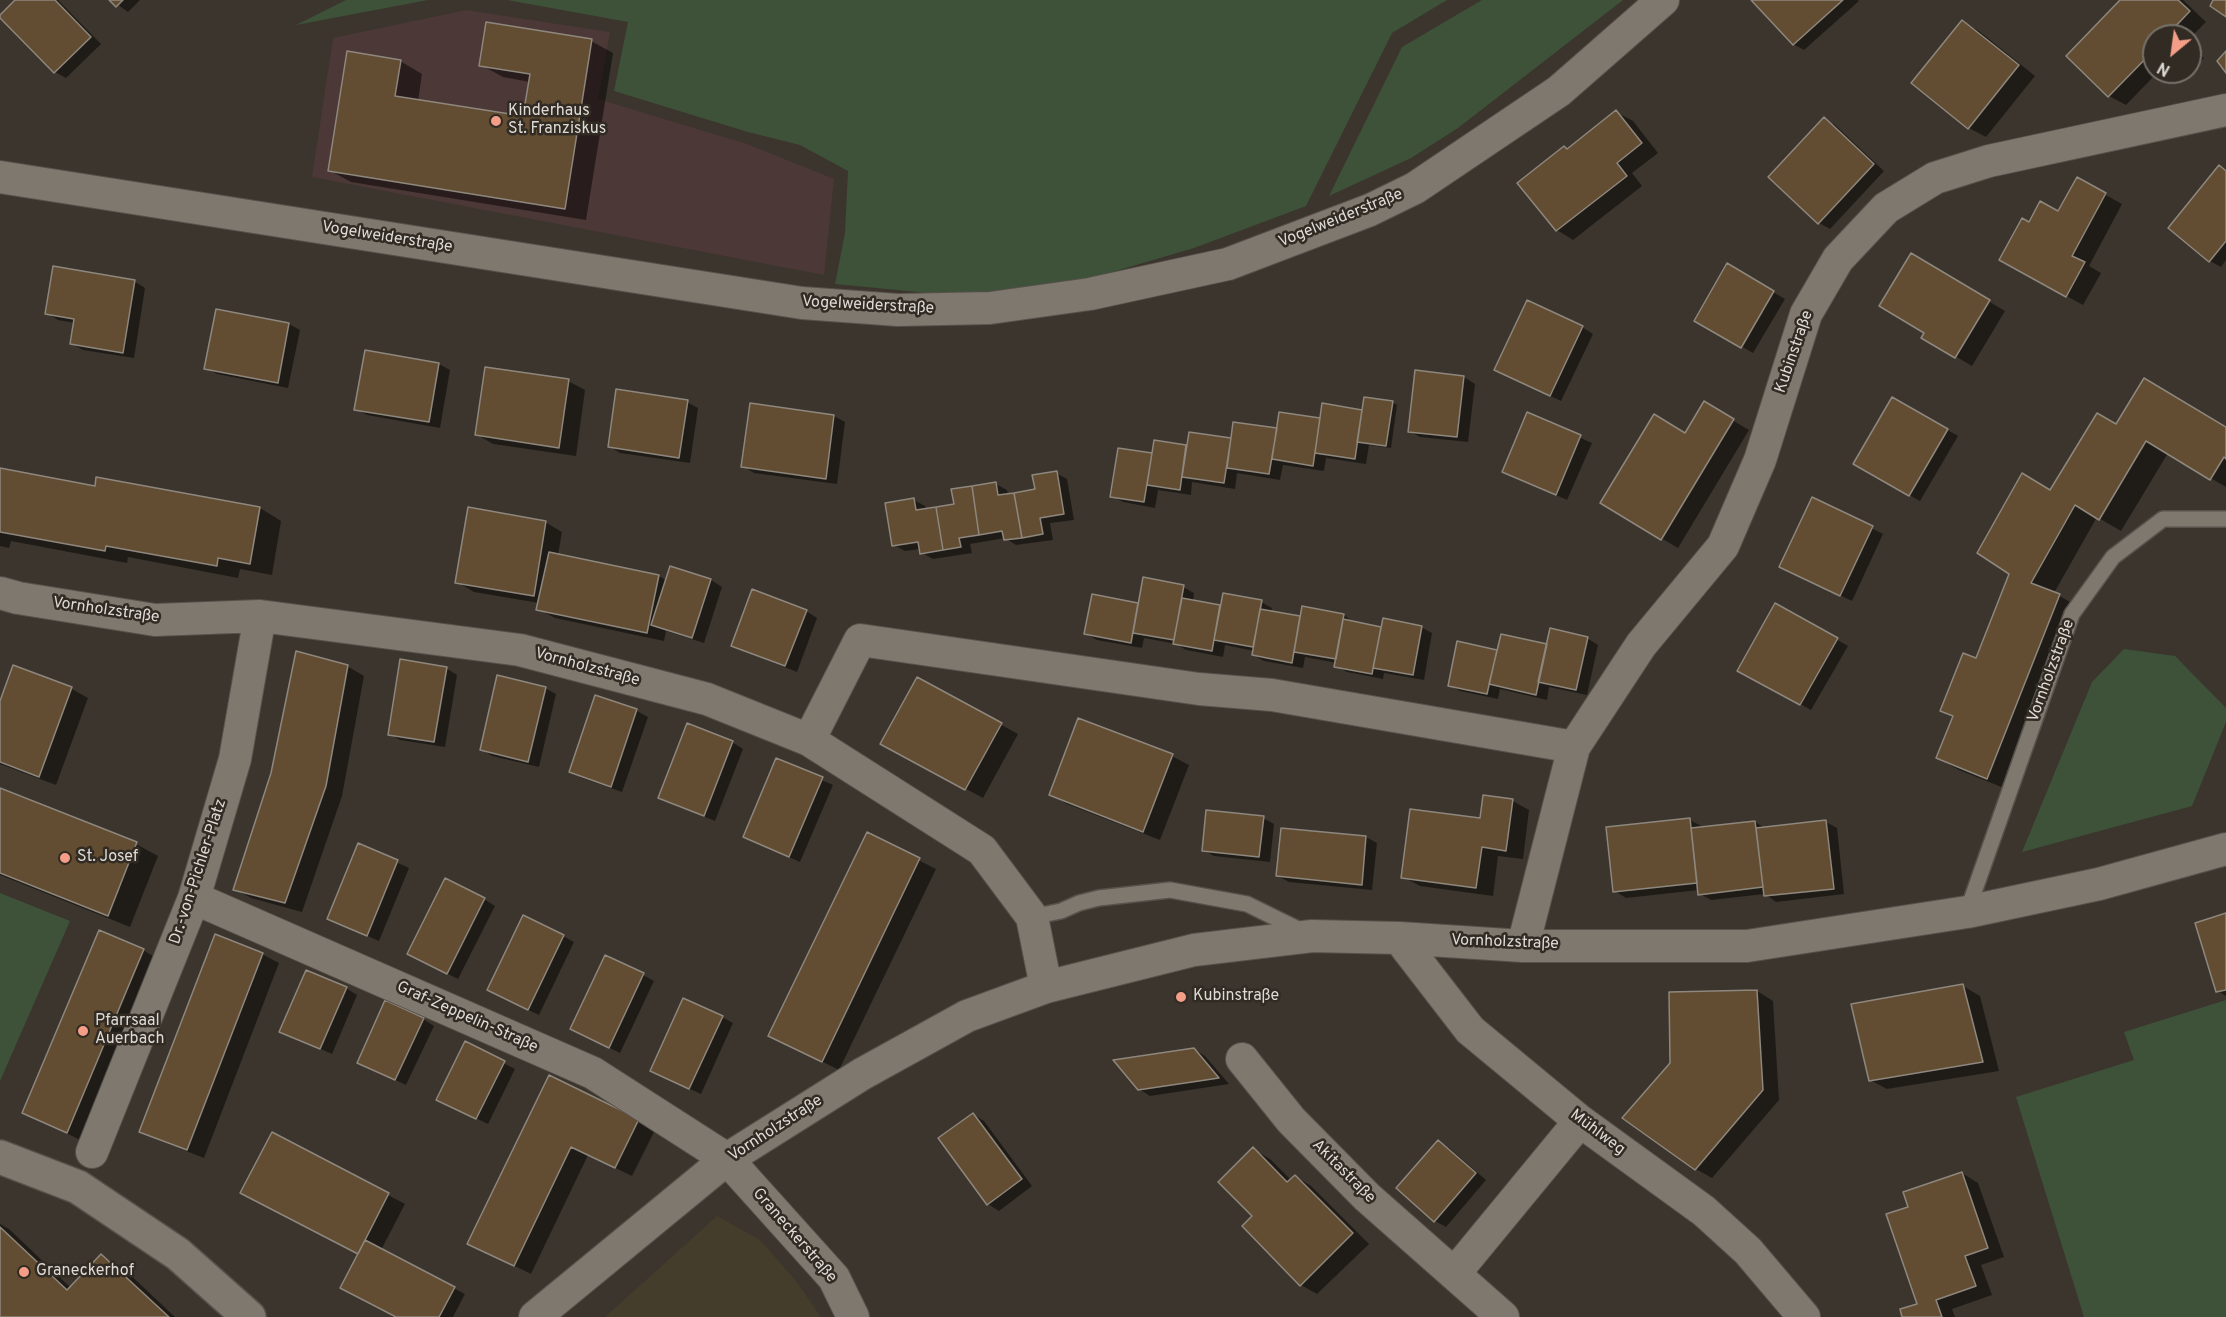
<!DOCTYPE html>
<html>
<head>
<meta charset="utf-8">
<style>
  body { margin:0 }
  #map { position:relative; width:2226px; height:1317px; overflow:hidden; background:#3b352d; font-family:Overpass,sans-serif }
  canvas { display:block }
  .north { position:absolute; left:2142px; top:24px; width:60px; height:60px; box-sizing:border-box; background:#312b23; border:2px solid #76716a; border-radius:50%; rotate:209deg; font-size:16px; font-weight:700; line-height:24px; text-align:center; color:#dedad5 }
  .north::after { content:''; display:block; margin:auto; width:21px; height:27px; background:#f49e88; clip-path:polygon(50% 0,100% 100%,50% 72%,0 100%) }
</style>
</head>
<body>
<div id="map">
<canvas width="2226" height="1317"></canvas>
<div class="north">N</div>
</div>
<script>
const ctx = document.querySelector('canvas').getContext('2d');
ctx.lineJoin = 'round';
function fillPath(path, color) {
  ctx.fillStyle = color;
  ctx.fill(path, 'evenodd');
}
function shape(rows) {
  const path = new Path2D();
  for (const r of rows) {
    path.moveTo(r[0], r[1]);
    for (let i = 2; i < r.length; i += 2) path.lineTo(r[i], r[i + 1]);
  }
  return path;
}
function strokePath(path, color, width, dash) {
  ctx.strokeStyle = color;
  ctx.lineWidth = width;
  ctx.lineCap = dash ? 'butt' : 'round';
  ctx.setLineDash(dash || []);
  ctx.stroke(path);
}
function label(font, color, halo, rows, align = 'center') {
  ctx.font = font + ' Overpass,sans-serif';
  ctx.lineWidth = 5;
  ctx.setLineDash([]);
  ctx.textBaseline = 'middle';
  ctx.strokeStyle = halo;
  ctx.fillStyle = color;
  for (const [text, x, y, turn = 0] of rows) {
    ctx.save();
    ctx.translate(x, y);
    ctx.rotate((+turn || 0) * Math.PI / 180);
    ctx.textAlign = isNaN(turn) ? turn : align;
    if (halo) ctx.strokeText(text, 0, 0);
    ctx.fillText(text, 0, 0);
    ctx.restore();
  }
}
const commercial = shape([
  [717,1216,760,1240,796,1281,821,1317,605,1317]
]);
const education = shape([
  [466,10,610,32,598,99,747,144,834,179,824,275,312,177,333,38]
]);
const green = shape([
  [346,0,428,0,296,25],
  [507,0,1447,0,1392,33,1306,206,1194,248,1061,287,939,294,835,284,845,233,848,171,800,145,748,132,614,91,628,22],
  [1482,0,1623,0,1458,128,1411,158,1329,196,1402,47],
  [2124,649,2175,656,2226,708,2226,722,2192,806,2022,852,2092,682],
  [0,893,70,921,0,1081],
  [2226,1000,2226,1317,2084,1317,2016,1097,2134,1060,2124,1032]
]);
const shadow = shape([
  [17,0,58,0,101,44,66,78,55,72],
  [111,0,140,0,128,12],
  [1753,0,1858,0,1859,1,1804,50,1793,44],
  [2122,0,2183,0,2206,22,2190,38,2190,36,2154,36,2154,72,2158,72,2126,105,2109,96,2068,56],
  [1962,22,1979,31,2035,76,1986,137,1969,128,1913,83],
  [591,41,613,53,586,220,351,182,329,170,400,61,422,74,418,101,524,118,530,82,503,77,481,65],
  [2190,45,2204,58,2188,74,2184,72,2190,72],
  [1616,112,1633,121,1658,153,1632,173,1642,186,1573,240,1557,230,1568,150],
  [1824,119,1835,125,1884,171,1830,229,1819,223],
  [2220,167,2226,171,2226,260,2221,267,2210,261],
  [2077,179,2122,204,2089,266,2101,273,2083,305,2017,269,2029,224,2059,213],
  [1911,255,2005,311,1972,366,1923,337,1926,332],
  [1727,265,1785,299,1753,353,1696,320],
  [134,281,145,288,134,358,83,350,72,344,75,323,58,320,47,313],
  [289,324,300,330,288,388,217,374,206,368],
  [1582,327,1593,334,1561,401,1507,376],
  [439,364,450,370,440,428,367,415,356,409],
  [1416,372,1464,377,1475,384,1468,442,1420,437,1409,431],
  [568,381,585,390,576,456,493,444,476,434],
  [1893,399,1958,436,1920,501,1855,464],
  [687,402,698,408,690,463,620,453,609,446],
  [1392,402,1397,405,1391,448,1369,445,1366,464,1326,458,1324,471,1283,465,1280,480,1237,473,1235,489,1192,482,1191,495,1158,490,1155,508,1123,502,1112,496,1119,449,1153,455,1155,442,1188,447,1232,440,1363,412],
  [1705,404,1749,430,1678,548,1602,503,1686,435],
  [751,405,834,416,845,422,837,484,754,473,743,466],
  [1528,414,1592,443,1567,500,1504,471],
  [2116,426,2226,429,2226,487,2168,453,2121,531,2097,517,2054,593,2081,608,2009,790,1959,770,1937,758,1954,717,1942,710,1976,660,2051,492],
  [0,472,96,488,98,479,260,508,281,521,272,575,240,569,238,578,128,557,127,563,11,541,9,548,0,546],
  [1056,473,1067,479,1074,520,1050,523,1053,540,1016,545,1005,538,970,544,972,553,933,559,922,553,921,549,905,551,894,545,914,500,925,506,926,510,956,505,996,484,1007,490,1008,495,1036,491],
  [1813,499,1883,534,1852,601,1792,572],
  [545,522,562,532,558,555,659,576,667,581,671,568,711,580,722,587,704,643,666,631,664,641,555,618,538,609,539,603,474,592,457,582],
  [1183,587,1194,593,1193,602,1222,607,1261,602,1272,608,1271,612,1302,618,1344,615,1354,623,1382,629,1421,627,1432,633,1424,680,1384,673,1383,679,1347,672,1336,666,1337,663,1305,657,1303,668,1264,661,1253,655,1254,651,1225,645,1223,657,1186,650,1176,644,1144,638,1142,648,1097,640,1086,634,1093,596,1140,605],
  [1776,605,1848,646,1811,710,1739,670],
  [806,611,817,618,797,672,744,651,733,645],
  [1587,638,1598,645,1587,695,1549,687,1547,700,1500,689,1498,699,1460,691,1449,685,1458,643,1498,651,1548,646],
  [347,666,364,676,342,796,302,912,251,898,235,889],
  [14,667,72,689,88,698,56,785,0,764,0,705],
  [446,668,457,675,445,747,400,740,389,734],
  [918,679,1018,734,983,798,899,753],
  [545,688,556,694,539,767,492,756,481,749],
  [596,697,637,711,648,717,622,792,582,778,571,771],
  [1079,720,1172,756,1189,765,1160,840,1067,804,1051,795],
  [732,742,743,749,715,821,660,798],
  [777,760,833,785,800,862,756,842],
  [0,789,136,844,158,856,130,927,0,875],
  [1513,801,1529,810,1523,859,1498,856,1493,896,1420,886,1403,877,1481,820],
  [1263,818,1274,824,1270,862,1214,856,1203,850],
  [1690,820,1701,826,1701,828,1755,822,1765,828,1826,822,1837,828,1844,894,1776,902,1765,894,1711,900,1700,894,1699,890,1626,898,1615,891],
  [867,834,936,869,839,1070,787,1044],
  [1366,837,1377,843,1372,890,1289,882,1278,876],
  [359,845,409,868,379,941,329,919],
  [484,899,495,906,458,979,420,960],
  [2226,915,2226,996,2218,991],
  [563,936,574,942,539,1015,499,996],
  [143,950,160,960,84,1142,24,1112],
  [262,954,279,963,204,1158,158,1140,141,1131],
  [643,975,654,981,620,1053,583,1035],
  [1963,986,1980,996,1999,1071,1887,1089,1870,1080],
  [346,988,357,995,332,1054,281,1031],
  [1757,991,1773,1001,1779,1100,1712,1178,1696,1169],
  [722,1017,733,1023,701,1094,663,1077],
  [423,1019,434,1026,406,1085,370,1068],
  [465,1043,515,1069,488,1124,449,1105],
  [1194,1049,1205,1056,1229,1084,1150,1096,1139,1089],
  [549,1077,655,1130,632,1176,588,1155,531,1274,469,1243],
  [973,1114,984,1121,1032,1186,999,1211,988,1204,940,1139],
  [273,1134,405,1204,381,1250,465,1294,453,1317,398,1317,360,1254],
  [1438,1142,1449,1148,1486,1180,1446,1227,1435,1221],
  [1253,1149,1270,1159,1291,1180,1295,1176,1311,1186,1369,1244,1317,1294,1301,1285,1254,1216],
  [1962,1173,1978,1183,2004,1257,1981,1265,1992,1295,1952,1309,1955,1317,1904,1317,1919,1305,1910,1208],
  [0,1224,9,1229,71,1288,101,1256,123,1268,175,1317,0,1317]
]);
const building = shape([
  [15,0,55,0,91,37,54,73,0,18,0,15,15,0],
  [109,0,123,0,116,7,109,0],
  [1751,0,1843,0,1793,45,1751,0],
  [2120,0,2178,0,2190,11,2171,31,2176,36,2154,36,2154,50,2108,97,2066,56,2120,0],
  [2213,0,2226,0,2226,17,2210,6,2213,0],
  [1962,20,2019,65,1968,129,1911,83,1962,20],
  [486,22,592,39,565,209,328,171,347,51,401,60,395,96,523,116,530,74,479,66,486,22],
  [2226,51,2226,73,2217,61,2226,51],
  [1616,110,1642,143,1617,163,1627,176,1556,231,1517,183,1564,146,1567,149,1616,110],
  [1824,117,1874,164,1818,224,1768,177,1824,117],
  [2219,165,2226,171,2226,241,2209,262,2168,228,2219,165],
  [2077,177,2106,193,2072,256,2085,262,2066,297,1999,260,2022,218,2029,222,2040,201,2058,211,2077,177],
  [1911,253,1990,300,1955,358,1921,338,1924,333,1879,306,1911,253],
  [1727,263,1774,291,1741,348,1694,321,1727,263],
  [53,266,135,280,123,353,70,344,74,319,45,314,53,266],
  [1527,300,1583,326,1550,396,1494,370,1527,300],
  [216,309,289,323,278,383,204,369,216,309],
  [365,350,439,363,429,422,354,410,365,350],
  [485,367,569,379,559,448,475,435,485,367],
  [1415,370,1464,376,1457,437,1408,432,1415,370],
  [2144,378,2226,427,2226,459,2224,457,2210,480,2146,441,2099,520,2075,505,2031,583,2060,594,1987,779,1936,758,1953,716,1940,711,1963,653,1976,658,2009,574,1977,553,2022,473,2050,490,2097,413,2116,424,2144,378],
  [616,389,688,400,679,458,608,447,616,389],
  [1364,397,1393,401,1386,446,1357,442,1364,397],
  [1892,397,1948,429,1909,496,1853,464,1892,397],
  [1704,401,1734,419,1661,540,1600,503,1654,414,1685,433,1704,401],
  [750,403,834,415,826,479,741,467,750,403],
  [1322,403,1362,410,1355,459,1315,453,1322,403],
  [1279,412,1320,418,1313,466,1272,459,1279,412],
  [1527,412,1581,435,1556,495,1502,472,1527,412],
  [1233,422,1277,428,1269,474,1227,468,1233,422],
  [1189,432,1231,438,1224,483,1182,477,1189,432],
  [1154,440,1186,445,1180,490,1147,485,1154,440],
  [1118,448,1152,453,1144,502,1110,497,1118,448],
  [0,468,95,486,96,477,260,507,250,564,218,558,217,566,106,546,105,551,0,532,0,468],
  [1057,471,1064,514,1040,518,1043,534,1022,538,1014,493,1035,489,1032,475,1057,471],
  [996,482,998,495,1014,493,1022,538,1004,540,1002,531,979,535,972,486,996,482],
  [972,486,979,535,959,538,961,547,943,550,936,507,954,504,951,489,972,486],
  [1812,497,1873,526,1840,596,1779,567,1812,497],
  [914,498,916,510,936,507,943,550,920,554,918,542,892,546,885,503,914,498],
  [468,507,546,521,534,596,455,583,468,507],
  [549,552,659,575,647,633,536,610,549,552],
  [670,566,711,579,692,638,651,625,670,566],
  [1143,577,1184,585,1174,640,1133,633,1143,577],
  [752,589,807,610,785,666,731,646,752,589],
  [1223,593,1262,600,1253,647,1214,640,1223,593],
  [1092,594,1138,603,1131,643,1084,634,1092,594],
  [1182,598,1220,605,1212,651,1173,644,1182,598],
  [1775,603,1838,638,1800,705,1737,671,1775,603],
  [1302,606,1344,614,1336,659,1294,652,1302,606],
  [1260,609,1300,616,1292,663,1252,655,1260,609],
  [1383,618,1422,626,1413,675,1373,668,1383,618],
  [1343,619,1381,627,1372,674,1334,667,1343,619],
  [1550,628,1588,637,1576,690,1538,682,1550,628],
  [1501,634,1547,644,1536,695,1489,684,1501,634],
  [1457,641,1497,650,1487,694,1448,686,1457,641],
  [296,651,348,665,326,786,285,903,233,890,271,773,296,651],
  [400,659,447,667,434,742,388,735,400,659],
  [13,665,72,687,39,777,0,762,0,701,13,665],
  [497,675,546,687,528,762,480,750,497,675],
  [917,677,1002,723,965,790,880,744,917,677],
  [595,695,637,709,611,787,569,772,595,695],
  [1078,718,1173,754,1143,832,1049,795,1078,718],
  [687,723,733,741,704,816,658,798,687,723],
  [776,758,823,777,789,857,743,837,776,758],
  [0,788,137,842,108,916,0,873,0,788],
  [1483,795,1513,799,1506,851,1482,847,1476,888,1401,878,1410,809,1480,818,1483,795],
  [1206,810,1264,816,1259,857,1202,851,1206,810],
  [1690,818,1697,883,1613,892,1606,827,1690,818],
  [1826,820,1834,889,1764,896,1756,828,1826,820],
  [1755,821,1763,887,1698,895,1691,828,1755,821],
  [1281,828,1366,836,1362,885,1276,876,1281,828],
  [867,832,920,858,822,1062,768,1036,867,832],
  [358,843,398,860,367,936,327,919,358,843],
  [445,878,485,898,447,974,407,954,445,878],
  [2226,913,2226,990,2216,992,2195,923,2226,913],
  [523,915,564,935,528,1010,487,990,523,915],
  [99,930,144,949,67,1133,22,1113,99,930],
  [215,934,263,953,187,1150,139,1132,215,934],
  [605,955,644,973,609,1048,570,1029,605,955],
  [306,970,347,987,320,1049,279,1032,306,970],
  [1963,984,1983,1062,1869,1081,1851,1004,1963,984],
  [1757,990,1763,1090,1695,1170,1622,1118,1670,1063,1669,992,1757,990],
  [683,998,723,1016,689,1089,650,1071,683,998],
  [385,1000,424,1018,395,1080,357,1063,385,1000],
  [465,1041,505,1061,476,1119,436,1100,465,1041],
  [1194,1048,1219,1078,1138,1090,1113,1060,1194,1048],
  [549,1075,639,1119,615,1168,571,1147,514,1266,467,1244,549,1075],
  [973,1113,1022,1179,987,1205,938,1138,973,1113],
  [272,1132,389,1193,358,1254,240,1193,272,1132],
  [1438,1140,1476,1173,1434,1222,1396,1188,1438,1140],
  [1253,1147,1287,1182,1295,1175,1353,1233,1300,1286,1242,1226,1252,1216,1218,1182,1253,1147],
  [1962,1172,1988,1248,1965,1256,1976,1286,1936,1300,1942,1317,1902,1317,1900,1309,1917,1304,1886,1214,1908,1207,1903,1192,1962,1172],
  [0,1227,67,1290,101,1254,169,1317,0,1317,0,1227],
  [365,1240,455,1287,439,1317,396,1317,340,1288,365,1240]
]);
const lane = shape([
  [1967,912,2072,614,2113,557,2163,519,2226,519],
  [1032,917,1061,911,1079,903,1099,898,1170,890,1247,904,1304,932]
]);
const street = shape([
  [0,177,802,303,898,310,990,308,1090,294,1228,264,1370,210,1415,188,1559,91,1663,0],
  [0,593,18,598,155,620,260,616,520,650,707,699,809,740,982,850,1032,917,1046,987],
  [809,740,860,640,1199,689,1272,695,1574,747,1641,645,1723,546,1760,460,1806,314,1838,259,1886,208,1935,178,1989,161,2226,110],
  [194,898,593,1073,727,1159,834,1278,853,1317],
  [1399,938,1470,1030,1580,1121,1704,1211,1748,1251,1804,1317],
  [1523,946,1574,747],
  [1242,1059,1291,1120,1367,1197,1503,1317],
  [92,1152,194,898,235,759,260,616],
  [1454,1274,1580,1121],
  [535,1317,727,1159,862,1074,967,1016,1046,987,1194,950,1312,936,1399,938,1523,946,1747,946,1967,912,2099,884,2226,849]
]);
const secondary = shape([
  [0,1157,78,1187,178,1254,249,1317]
]);
const markers = [
  [496,121,6,"#f49e88"],
  [65,858,6,"#f49e88"],
  [1181,997,6,"#f49e88"],
  [83,1031,6,"#f49e88"],
  [24,1272,6,"#f49e88"]
];
const poiNames = [
  ["Kinderhaus",508,112],
  ["St. Franziskus",508,130],
  ["St. Josef",77,858],
  ["Kubinstraße",1193,997],
  ["Pfarrsaal",95,1022],
  ["Auerbach",95,1040],
  ["Graneckerhof",36,1272]
];
const streetNames = [
  ["Vogelweiderstraße",1341,219,-22],
  ["Vogelweiderstraße",387,238,9],
  ["Vogelweiderstraße",868,306,3],
  ["Kubinstraße",1795,352,-71],
  ["Vornholzstraße",106,611,8],
  ["Vornholzstraße",587,668,15],
  ["Vornholzstraße",2052,671,-70],
  ["Dr.-von-Pichler-Platz",199,872,-72],
  ["Vornholzstraße",1505,943,2],
  ["Graf-Zeppelin-Straße",467,1018,24],
  ["Vornholzstraße",776,1129,-33],
  ["Mühlweg",1597,1133,37],
  ["Akitastraße",1343,1172,45],
  ["Graneckerstraße",794,1236,49]
];
fillPath(commercial, '#443d2b');
fillPath(education, '#4c3836');
fillPath(green, '#3e5239');
fillPath(shadow, '#0007');
fillPath(building, '#624d32');
strokePath(building, '#8e877e', 1.5);
strokePath(lane, '#57514b', 18);
strokePath(street, '#57514b', 34);
strokePath(secondary, '#57514b', 36);
strokePath(lane, '#7f786f', 15);
strokePath(street, '#7f786f', 32);
strokePath(secondary, '#7f786f', 33);
for (const [x, y, r, color] of markers) {
  const dot = new Path2D();
  dot.arc(x, y, r, 0, 2 * Math.PI);
  ctx.fillStyle = color;
  ctx.fill(dot);
  strokePath(dot, '#312b23', 2);
}
label('16px', '#dedad5', '#312b23', poiNames, 'left');
label('16px', '#dedad5', '#312b23', streetNames);
</script>
</body>
</html>
